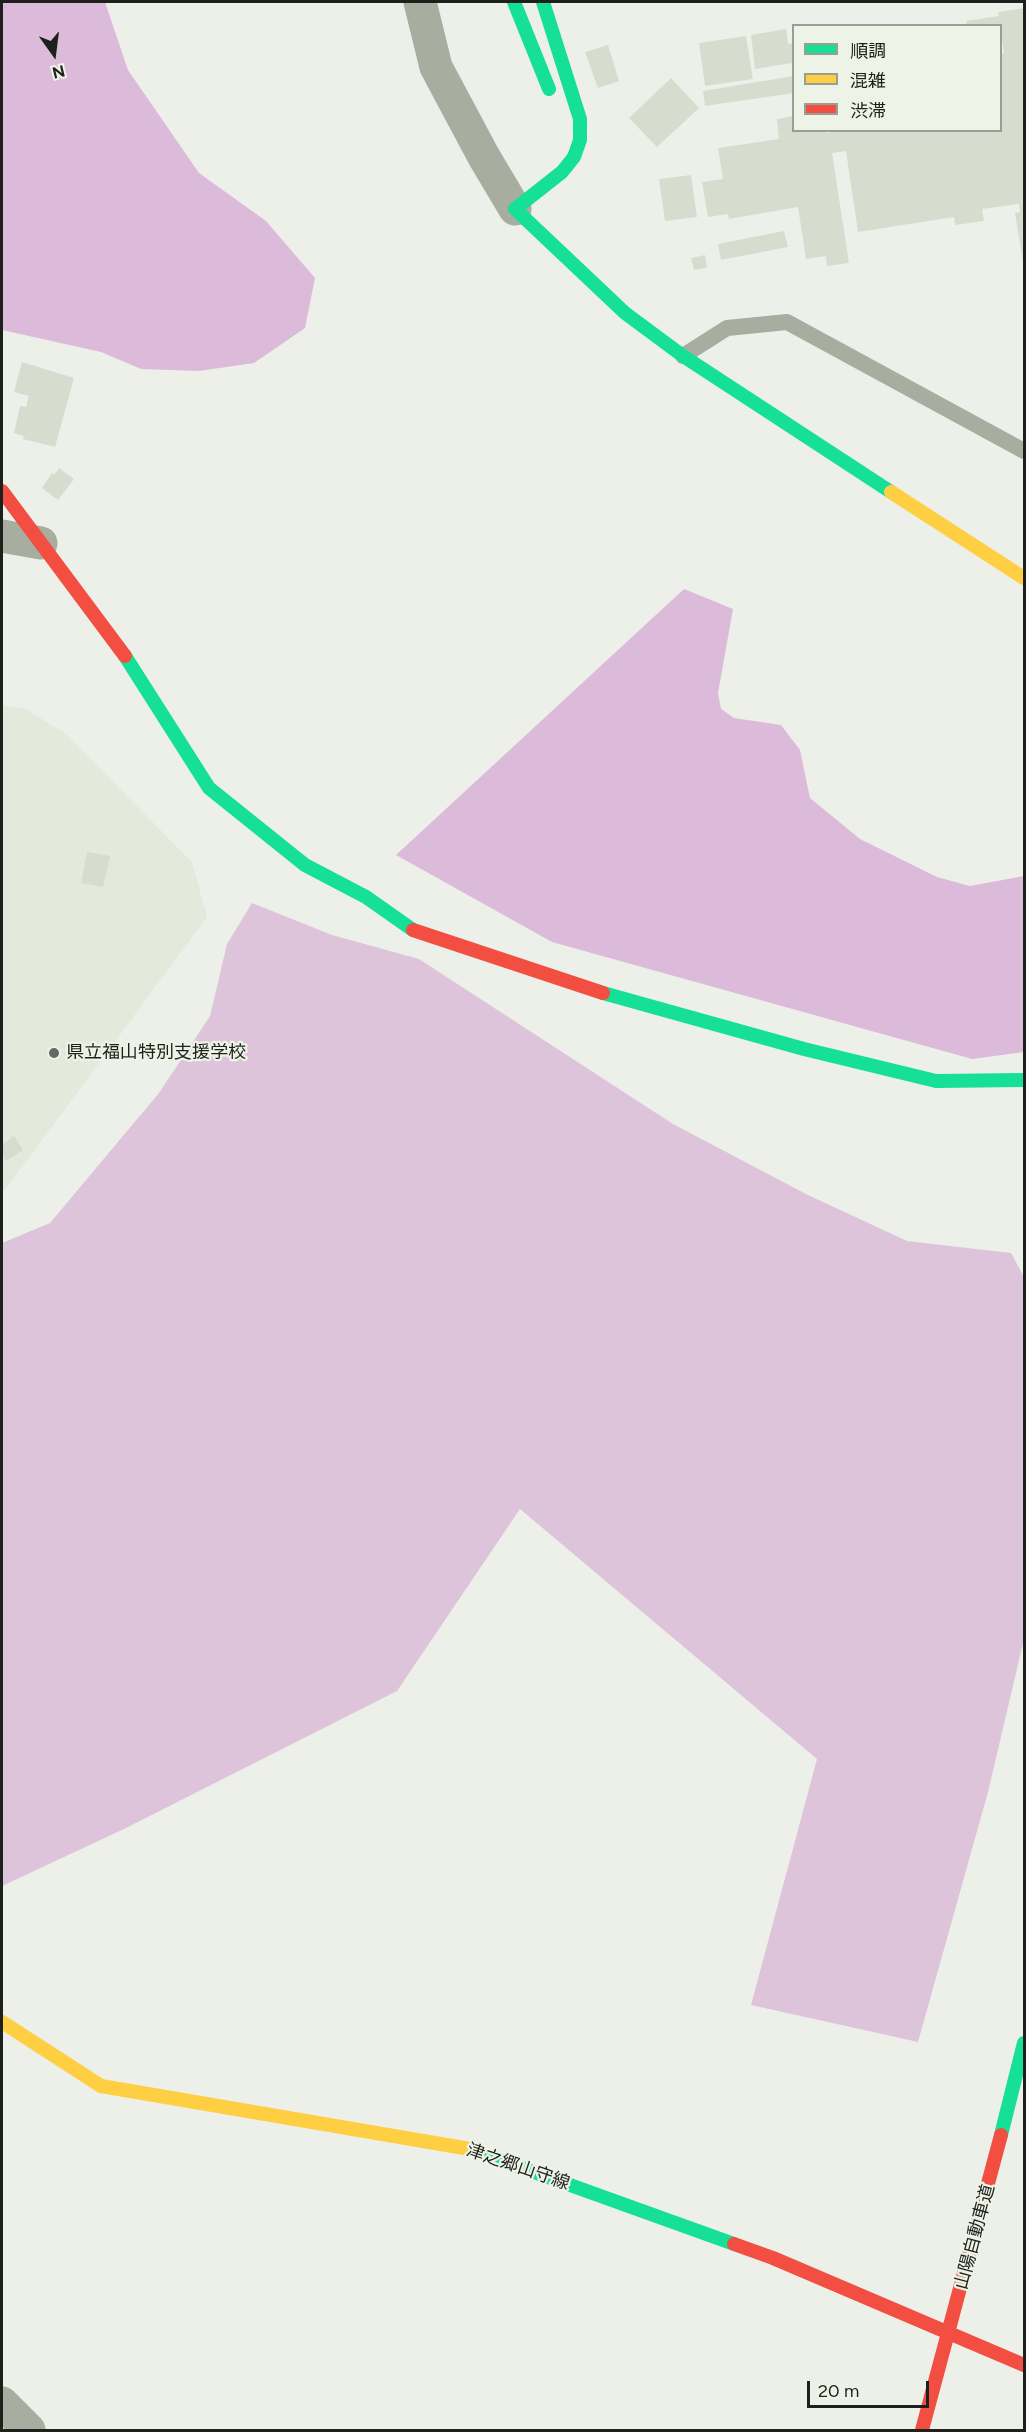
<!DOCTYPE html>
<html>
<head>
<meta charset="utf-8">
<style>
  body { margin:0 }
  #map { position:relative; width:1026px; height:2432px; overflow:hidden; background:#edf0e9; font-family:Figtree,"Noto Sans JP",sans-serif }
  canvas { display:block }
  .frame { position:absolute; inset:0; border:3px solid #1e201b; pointer-events:none }
  .legend { position:absolute; left:792px; top:24px; width:210px; height:108px; box-sizing:border-box; background:#edf3e6; border:2px solid #9a9f95; margin:0; padding:8px 10px; list-style:none; font-size:18px; color:#1e201b }
  .legend li { display:flex; align-items:center; gap:12px; height:30px }
  .legend b { width:30px; border:2px solid #9a9f95 }
  .north { position:absolute; left:24px; top:24px; width:60px; height:60px; -webkit-text-stroke:4px #edf3e6; paint-order:stroke; rotate:166deg; font-size:16px; font-weight:700; line-height:24px; text-align:center; color:#1e201b }
  .north::after { content:''; display:block; margin:auto; width:21px; height:27px; background:#1e201b; clip-path:polygon(50% 0,100% 100%,50% 72%,0 100%) }
  .scale { position:absolute; left:807px; top:2381px; width:122px; height:27px; box-sizing:border-box; border:3px solid #1e201b; border-top:0; padding-left:8px; font-size:18px; line-height:21px; white-space:nowrap; color:#1e201b; -webkit-text-stroke:4px #edf3e6; paint-order:stroke }
</style>
</head>
<body>
<div id="map">
<canvas width="1026" height="2432"></canvas>
<div class="frame"></div>
<ul class="legend">
<li><b style="height:8px;background:#16e098"></b>順調</li>
<li><b style="height:8px;background:#ffcf43"></b>混雑</li>
<li><b style="height:8px;background:#f24e42"></b>渋滞</li>
</ul>
<div class="north">N</div>
<div class="scale">20 m</div>
</div>
<script>
const ctx = document.querySelector('canvas').getContext('2d');
ctx.lineJoin = 'round';
function fillPath(path, color) {
  ctx.fillStyle = color;
  ctx.fill(path, 'evenodd');
}
function shape(rows) {
  const path = new Path2D();
  for (const r of rows) {
    path.moveTo(r[0], r[1]);
    for (let i = 2; i < r.length; i += 2) path.lineTo(r[i], r[i + 1]);
  }
  return path;
}
function strokePath(path, color, width, dash) {
  ctx.strokeStyle = color;
  ctx.lineWidth = width;
  ctx.lineCap = dash ? 'butt' : 'round';
  ctx.setLineDash(dash || []);
  ctx.stroke(path);
}
function label(font, color, halo, rows, align = 'center') {
  ctx.font = font + ' Figtree,"Noto Sans JP",sans-serif';
  ctx.lineWidth = 4.5;
  ctx.setLineDash([]);
  ctx.textBaseline = 'middle';
  ctx.strokeStyle = halo;
  ctx.fillStyle = color;
  for (const [text, x, y, turn = 0] of rows) {
    ctx.save();
    ctx.translate(x, y);
    ctx.rotate((+turn || 0) * Math.PI / 180);
    ctx.textAlign = isNaN(turn) ? turn : align;
    if (halo) ctx.strokeText(text, 0, 0);
    ctx.fillText(text, 0, 0);
    ctx.restore();
  }
}
const built = shape([
  [2,705,24,708,66,734,192,862,207,917,6,1189,2,1190]
]);
const forest = shape([
  [252,903,332,935,419,959,673,1124,808,1195,907,1241,1011,1253,1024,1277,1024,1639,988,1792,918,2042,751,2005,817,1759,520,1509,397,1691,124,1829,2,1886,2,1243,50,1223,159,1093,210,1016,227,944]
]);
const water = shape([
  [2,2,105,2,128,70,199,173,266,221,315,278,305,328,254,363,199,371,141,369,101,352,2,330],
  [684,589,733,609,718,693,721,709,734,718,781,725,800,750,810,798,860,839,937,877,970,886,1024,876,1024,1052,972,1059,552,942,396,855]
]);
const building = shape([
  [1024,8,1024,269,1015,213,1020,212,1019,204,982,209,984,221,955,225,954,217,858,232,846,151,832,153,849,263,827,266,826,256,806,259,798,207,729,219,728,214,708,217,702,182,723,179,718,148,779,139,777,119,794,116,794,130,826,130,826,133,843,130,1000,130,1000,54,1004,53,1000,26,967,26,966,21,999,16,998,12],
  [786,29,788,44,794,43,794,72,791,63,755,69,751,35],
  [746,36,753,79,705,86,699,43],
  [608,45,619,81,598,88,585,52],
  [794,76,794,93,705,106,703,91],
  [671,78,699,108,657,147,629,118],
  [691,175,697,217,665,221,659,179],
  [784,231,788,247,721,260,718,244],
  [705,255,707,268,694,270,691,258],
  [22,362,74,378,55,447,23,439,24,436,14,433,20,406,26,407,29,396,14,392],
  [59,468,74,479,58,500,42,488,52,473,54,475],
  [87,852,110,856,103,887,81,883],
  [14,1136,23,1150,6,1161,2,1154,2,1145]
]);
const lane = shape([
  [683,356,727,328,787,322,1024,451]
]);
const street = shape([
  [420,2,436,67,484,157,515,209],
  [2,536,41,543],
  [2,2403,29,2430]
]);
const fast = shape([
  [514,2,549,89],
  [515,209,625,313,683,356,891,492],
  [515,209,562,172,574,157,580,140,580,119,543,2],
  [125,656,209,788,305,865,366,897,413,930],
  [603,993,804,1049,936,1081,1024,1080],
  [1001,2135,1024,2043],
  [470,2149,734,2244]
]);
const slow = shape([
  [891,492,1024,578],
  [2,2022,101,2086,470,2149]
]);
const jam = shape([
  [2,491,125,656],
  [413,930,603,993],
  [734,2244,773,2258,1024,2365],
  [922,2430,1001,2135]
]);
const markers = [
  [54,1053,6,"#666963"]
];
const poiNames = [
  ["県立福山特別支援学校",66,1053]
];
const streetNames = [
  ["津之郷山守線",518,2167,19],
  ["山陽自動車道",975,2237,-75]
];
fillPath(built, '#e3eadb');
fillPath(forest, '#dec4db');
fillPath(water, '#dcbbda');
fillPath(building, '#d6ddcf');
strokePath(lane, '#a7ad9f', 16);
strokePath(street, '#a7ad9f', 33);
strokePath(fast, '#16e098', 14);
strokePath(slow, '#ffcf43', 14);
strokePath(jam, '#f24e42', 14);
for (const [x, y, r, color] of markers) {
  const dot = new Path2D();
  dot.arc(x, y, r, 0, 2 * Math.PI);
  ctx.fillStyle = color;
  ctx.fill(dot);
  strokePath(dot, '#edf3e6', 2);
}
label('18px', '#1e201b', '#edf3e6', poiNames, 'left');
label('18px', '#1e201b', '#edf3e6', streetNames);
</script>
</body>
</html>
